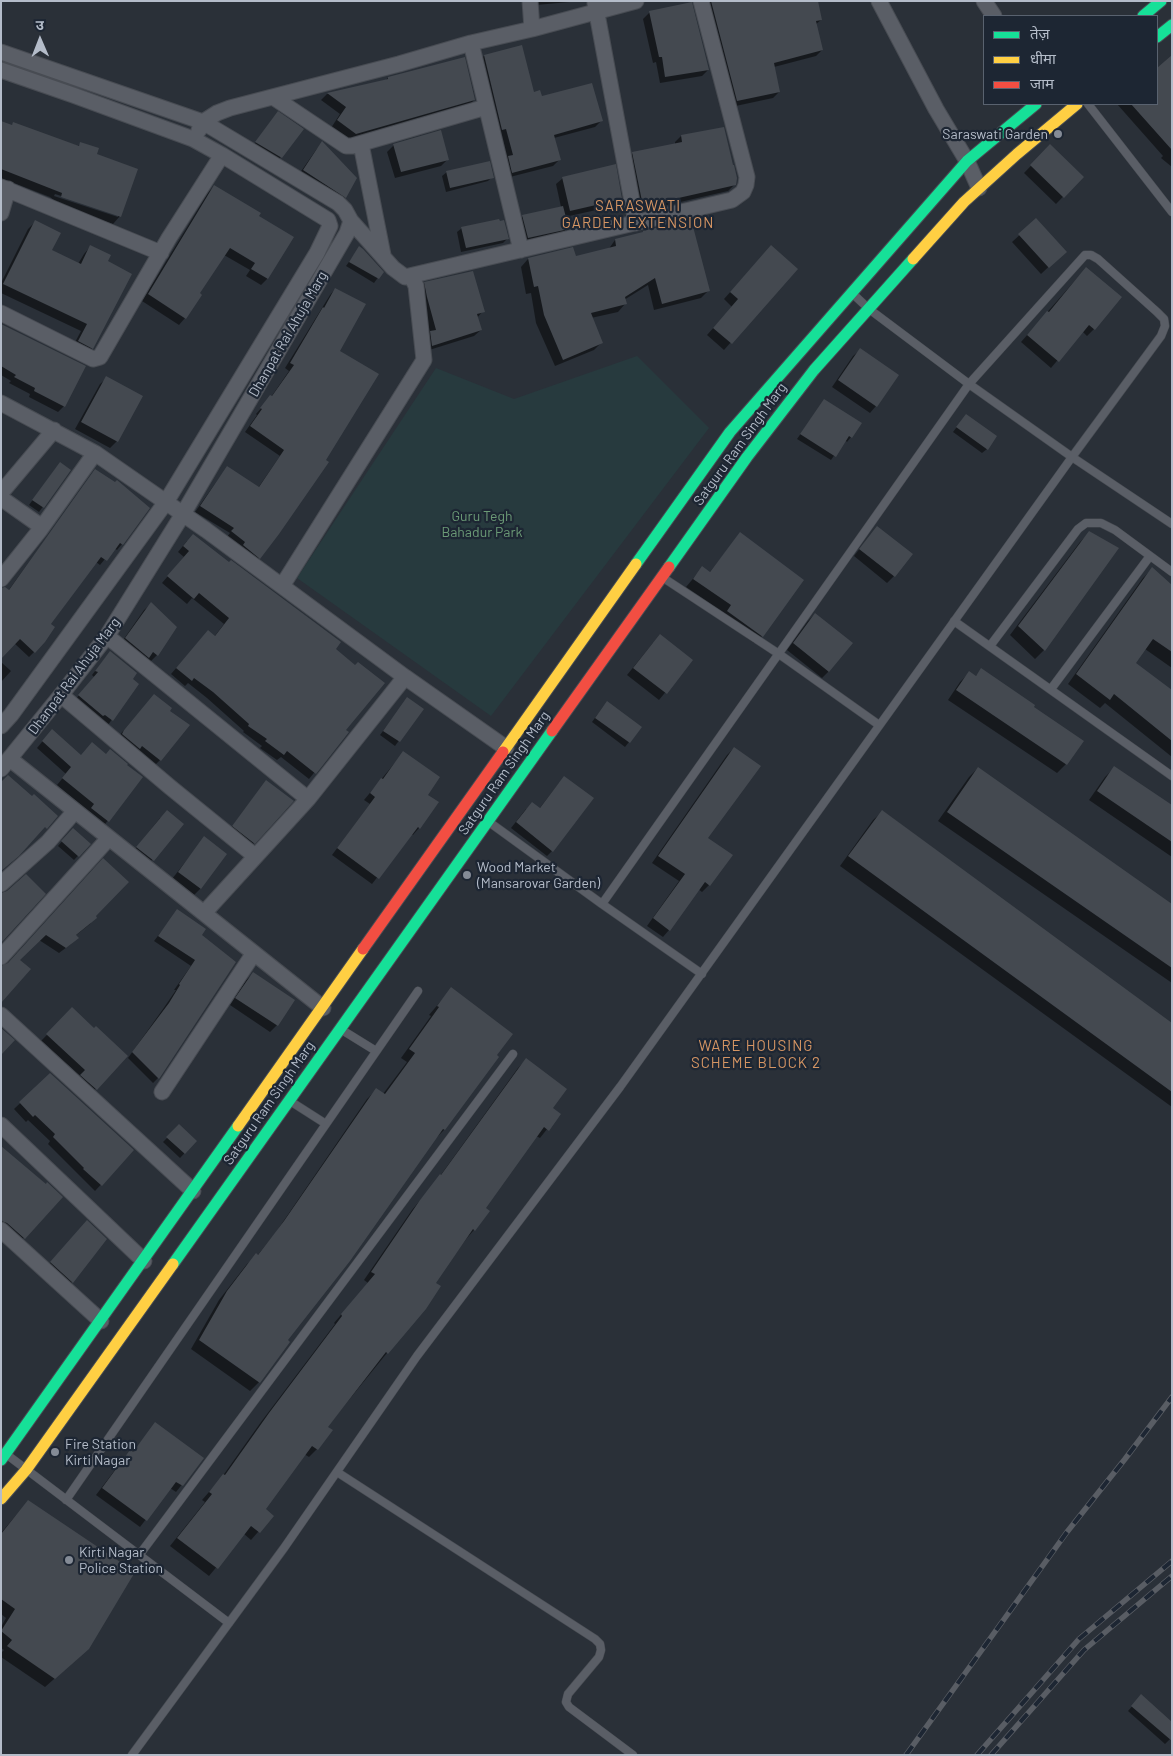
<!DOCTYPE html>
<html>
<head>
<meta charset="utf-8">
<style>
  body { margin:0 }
  #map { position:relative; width:1173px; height:1756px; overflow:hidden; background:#2a3038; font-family:Barlow,"Noto Sans Devanagari",sans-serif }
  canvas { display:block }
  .frame { position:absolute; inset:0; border:2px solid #b4bcc9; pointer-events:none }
  .legend { position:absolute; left:983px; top:15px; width:175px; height:90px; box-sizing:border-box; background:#1d2633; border:1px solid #59626f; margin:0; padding:6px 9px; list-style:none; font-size:15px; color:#b4bcc9 }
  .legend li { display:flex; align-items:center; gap:10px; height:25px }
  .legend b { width:25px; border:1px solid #59626f }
  .north { position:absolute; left:15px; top:15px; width:50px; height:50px; -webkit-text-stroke:4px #1d2633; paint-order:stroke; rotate:359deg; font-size:14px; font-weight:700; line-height:20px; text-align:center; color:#b4bcc9 }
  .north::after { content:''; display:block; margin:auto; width:18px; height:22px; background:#b4bcc9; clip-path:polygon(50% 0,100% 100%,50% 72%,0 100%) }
</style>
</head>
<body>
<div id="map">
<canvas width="1173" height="1756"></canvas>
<div class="frame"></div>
<ul class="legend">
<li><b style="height:6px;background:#16e098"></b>तेज़</li>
<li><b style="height:6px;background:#ffcf43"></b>धीमा</li>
<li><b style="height:6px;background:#f24e42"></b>जाम</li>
</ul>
<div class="north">उ</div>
</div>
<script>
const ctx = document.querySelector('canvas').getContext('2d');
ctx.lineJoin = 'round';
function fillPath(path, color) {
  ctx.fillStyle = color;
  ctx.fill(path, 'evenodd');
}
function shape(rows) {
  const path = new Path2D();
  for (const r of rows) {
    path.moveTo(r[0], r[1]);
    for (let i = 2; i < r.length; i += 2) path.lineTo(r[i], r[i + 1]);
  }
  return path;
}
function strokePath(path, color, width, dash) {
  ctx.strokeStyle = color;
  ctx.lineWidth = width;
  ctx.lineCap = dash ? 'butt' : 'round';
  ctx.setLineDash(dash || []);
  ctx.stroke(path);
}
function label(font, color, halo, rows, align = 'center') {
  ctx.font = font + ' Barlow,sans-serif';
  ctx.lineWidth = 4.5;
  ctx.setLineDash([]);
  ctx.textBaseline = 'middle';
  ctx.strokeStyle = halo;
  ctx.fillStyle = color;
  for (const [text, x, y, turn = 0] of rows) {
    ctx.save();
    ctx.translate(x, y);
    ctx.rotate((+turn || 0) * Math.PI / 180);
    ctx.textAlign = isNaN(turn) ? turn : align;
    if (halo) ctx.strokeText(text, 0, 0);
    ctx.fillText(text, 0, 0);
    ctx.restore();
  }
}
const green = shape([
  [637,356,709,428,491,716,297,578,436,368,514,399]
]);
const shadow = shape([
  [535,1,581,1,536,5],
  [706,1,817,1,821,20,815,25,822,50,816,56,774,67,779,92,773,98,731,107],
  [691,3,708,70,702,76,660,83,656,62,653,63,643,19,649,13],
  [521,47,533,93,601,121,595,127,554,138,559,160,553,166,506,178,478,62,484,56],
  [1170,59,1172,61,1172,167,1161,158,1163,156,1117,104,1157,104,1157,70],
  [388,78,474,100,467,107,349,141,331,128,340,114,321,100,327,94,386,80],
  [274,117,302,129,277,162,252,147],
  [1,123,11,126,13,124,78,146,81,144,95,155,120,216,113,224,54,204,55,201,50,197,1,178],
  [55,194,118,214,118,217,54,196],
  [681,136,735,184,728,191,637,212,627,159,633,153,675,145,675,142],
  [322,143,345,197,338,204,297,177,316,150],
  [394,145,448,159,441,166,395,178,387,152],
  [1050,146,1082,177,1056,204,1024,173],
  [447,172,492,177,488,181,446,192,442,176],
  [563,178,621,199,614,206,565,217,567,228,563,233,524,242,519,221,523,216,561,207,556,184],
  [214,186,258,217,292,238,267,279,261,285,246,276,250,270,224,255,198,293,185,318,179,325,142,301,208,193],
  [1036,220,1058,258,1041,274,1012,242],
  [35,222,51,251,78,264,84,254,90,247,92,348,86,355,72,348,81,331,1,293,1,283,28,229],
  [462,228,507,239,503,243,461,252,457,232],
  [641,234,709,290,701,298,654,310,648,285,624,300,625,304,618,312,591,318,602,342,594,350,555,366,536,323,531,293,526,294,521,267,528,259,575,258,608,250,615,240],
  [359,248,382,272,374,283,346,266],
  [764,254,796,269,724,350,707,335,732,307,724,299],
  [1079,276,1094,329,1087,336,1082,331,1051,368,1021,342],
  [425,283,483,311,477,318,481,330,474,336,426,351,425,339,429,334,421,304,419,289],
  [335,289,338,351,259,558,254,563,227,537,230,533,195,512,222,474,258,488,280,456,245,432,257,415,256,414,271,397,289,371,285,368,330,295],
  [1,325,64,406,58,412,29,397,30,394,9,383,11,381,1,375],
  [860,350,876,406,870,413,832,387,853,356],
  [107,378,117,441,110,448,75,429,100,384],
  [824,400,851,437,847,442,845,440,831,460,797,439],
  [962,420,987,449,982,453,953,432],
  [56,468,70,470,39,512,29,505],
  [95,471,122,544,117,550,114,548,100,565,96,562,50,625,44,642,29,657,14,643,8,591],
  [1089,533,1044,650,1035,659,1010,635,1080,542],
  [740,534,762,636,754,643,720,619,724,613,686,587,702,568,709,573],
  [871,534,894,576,887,583,854,556],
  [187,541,334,649,344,730,347,732,309,779,281,757,277,760,260,748,262,746,243,732,244,731,207,698,188,683,185,686,171,674,202,638,214,637,224,624,192,598,187,604,162,583,184,557,178,552],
  [1152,569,1172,587,1172,668,1145,649,1134,663,1172,691,1172,757,1105,703,1100,708,1068,684,1143,578],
  [151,604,176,627,157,655,150,662,119,646,144,610],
  [815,614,829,671,822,678,787,650,808,621],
  [653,643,691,661,659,700,627,675],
  [106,657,137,684,108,725,75,700,94,677,92,675],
  [1,662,11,671,1,682],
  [981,670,1032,708,1066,764,1057,773,948,700,960,682,969,673,975,677],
  [407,699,422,709,395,746,380,735],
  [148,702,169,711,160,760,154,766,118,737],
  [603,707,640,728,625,747,592,722],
  [46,737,81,756,106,755,126,765,142,777,102,828,85,815,88,811,57,785,66,774,37,748],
  [734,748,707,838,731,856,709,885,702,892,698,889,669,930,663,937,647,926,679,881,652,863,727,755],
  [403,753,427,795,438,803,419,828,413,835,411,834,372,884,332,855,370,804,364,800],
  [978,768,1172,905,1172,983,938,821,969,777],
  [1114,768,1172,806,1172,857,1089,800,1105,777],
  [559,783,552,851,547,856,511,828,526,809,539,809],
  [260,789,254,843,247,849,227,833],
  [883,811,1172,1025,1172,1107,840,866,873,820],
  [160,818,182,824,146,867,130,855],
  [69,833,89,844,74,860,58,846],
  [204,838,201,888,194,895,172,879],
  [98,866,94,916,90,924,75,936,71,944,59,953,39,940,18,961,7,965],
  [177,911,200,935,235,963,158,1078,153,1083,128,1058,163,1009,176,990,174,990,191,966,154,941],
  [253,974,277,1025,270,1032,230,1005,246,980],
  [451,989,497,1057,444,1130,435,1139,286,1340,288,1342,259,1382,250,1391,191,1349,219,1300,247,1264,257,1256,276,1232,367,1099,376,1090,383,1094,407,1062,401,1058,431,1016,429,1015],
  [72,1009,94,1030,126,1056,90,1095,75,1081,80,1076,41,1041],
  [526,1060,551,1108,559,1114,540,1138,536,1136,484,1208,474,1230,467,1238,434,1283,387,1353,327,1427,331,1431,317,1449,309,1457,304,1454,264,1510,272,1516,251,1540,244,1534,209,1576,170,1546,205,1502,202,1500,222,1477,261,1422,335,1324,334,1323,368,1283,364,1280,412,1210,440,1176,518,1068],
  [50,1075,133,1150,95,1191,48,1144,50,1141,28,1120,26,1122,14,1109],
  [179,1126,196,1141,180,1158,163,1142],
  [1,1147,61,1197,18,1244,1,1230],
  [81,1229,72,1282,65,1289,44,1269],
  [155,1424,203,1458,176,1492,170,1488,140,1527,96,1495,124,1458,130,1452,132,1453],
  [28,1501,78,1658,45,1687,1,1657,1,1653,4,1650,1,1648,1,1627,6,1618,1,1614,1,1533],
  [1141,1696,1172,1737,1165,1744,1128,1711]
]);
const building = shape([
  [711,1,818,1,822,20,816,21,823,50,774,63,780,92,737,101],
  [692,2,709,70,665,77,662,57,659,57,649,11],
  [522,45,534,92,540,90,542,96,592,83,603,121,554,135,561,160,512,173,508,156,513,155,506,129,502,130,484,55],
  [1172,55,1172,150,1131,104,1157,104,1157,68],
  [465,57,475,100,356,134,337,120,346,107,327,93,388,79,388,77],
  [278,111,304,129,282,158,255,142],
  [1,121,12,125,13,122,79,146,80,142,99,148,97,154,138,169,121,217,61,197,62,193,1,169],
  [724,127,733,165,734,165,737,178,736,185,643,206,632,152,682,142,681,135],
  [441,130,449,160,401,172,393,144],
  [322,141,357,178,346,198,303,170],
  [1050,144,1084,177,1064,198,1030,165],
  [490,161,494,178,450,188,446,171],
  [616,164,622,199,570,211,562,177],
  [214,185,261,213,259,216,294,237,268,279,251,269,255,263,230,248,200,293,202,295,186,319,148,294],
  [563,206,569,229,528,238,522,215],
  [1036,218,1067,252,1049,268,1018,234],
  [499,219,500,221,504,220,509,239,466,248,461,227],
  [691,219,710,291,662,304,655,278,625,297,627,304,591,313,603,343,563,360,544,315,538,286,534,287,528,258,573,247,576,256,616,246,615,239,643,232,643,231],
  [35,220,61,233,52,250,81,264,90,245,111,255,108,261,132,274,93,349,78,341,87,324,3,284],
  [771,245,798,269,732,344,713,328,738,299,730,292],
  [359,246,363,249,384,272,379,279,349,262],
  [1086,267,1122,297,1095,330,1089,325,1059,362,1027,335,1047,311,1049,312],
  [473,271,485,312,477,314,482,330,432,346,430,331,436,330,427,297,424,282],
  [335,288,366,304,340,351,379,374,326,460,329,462,279,534,260,559,243,545,245,542,231,531,234,528,200,506,227,466,259,487,284,450,250,426,262,409,260,408,270,395,272,396,294,365,290,363,323,307,324,308],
  [1,324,86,366,65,407,34,391,35,388,14,377,16,375,1,366],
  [860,348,899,375,877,407,838,380],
  [106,376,143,396,118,442,81,422],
  [824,399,862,423,852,438,849,436,836,457,800,434],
  [966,414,997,436,988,450,956,427],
  [60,462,71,470,44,508,32,500],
  [95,469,115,482,117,480,150,508,123,545,120,543,107,561,101,557,51,624,55,627,45,642,35,653,20,639,1,659,1,588,5,587,9,590],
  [877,526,913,554,895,577,859,549],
  [1089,531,1119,548,1045,651,1018,626],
  [740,532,804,580,763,637,727,611,731,605,693,579,702,566,710,572],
  [193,534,229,562,231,560,341,642,336,649,355,665,358,662,385,683,346,730,349,732,316,774,287,751,284,755,265,741,267,739,248,726,249,724,213,692,194,678,192,681,176,668,208,630,215,636,229,618,199,593,194,599,167,576,189,551,183,546],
  [1152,567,1172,585,1172,652,1153,639,1136,663,1172,690,1172,741,1114,694,1110,700,1076,674],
  [151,602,177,627,158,656,153,652,149,658,125,638],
  [815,613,853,643,829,672,793,643],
  [660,634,693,660,667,694,633,668],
  [110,651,137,673,133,679,139,684,113,721,105,715,103,716,78,695,98,672,95,671],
  [981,668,1035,705,1034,707,1084,741,1067,765,956,690,969,671,976,676],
  [154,694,172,708,170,711,190,725,161,761,142,746,140,749,122,734,124,730],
  [407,697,424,709,400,742,383,731],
  [607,701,642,727,630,743,595,718],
  [52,729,81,755,92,742,106,754,110,749,128,764,127,765,143,777,109,822,91,808,94,804,62,778,71,767,42,741],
  [734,747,761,766,708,838,733,855,710,886,705,882,670,931,653,918,685,874,658,856],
  [403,751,440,777,428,795,439,802,420,829,418,827,379,879,337,848,375,797,370,793,381,778,383,779],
  [1114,766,1172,805,1172,842,1097,791],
  [978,767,1172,904,1172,968,947,812],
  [8,775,32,796,34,794,58,816,47,829,45,827,19,856,1,871,1,782],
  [564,776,594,798,553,852,516,822,532,802,540,808],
  [266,780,294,801,255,844,232,826],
  [167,810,184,824,154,861,136,847],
  [882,810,1172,1023,1172,1092,848,856],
  [73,828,91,844,79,857,61,841],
  [204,836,227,854,201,889,178,872],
  [103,858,129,882,96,916,97,918,76,935,79,938,66,948,46,935,20,960,31,969,1,1003,1,966,8,963],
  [26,874,46,894,1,943,1,893,7,891],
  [177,909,206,929,202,935,236,962,159,1079,132,1052,169,1003,180,985,179,984,195,960,158,936],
  [253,972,295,1000,278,1026,235,998],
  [451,987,513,1034,497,1055,499,1057,445,1130,443,1129,350,1261,288,1340,290,1342,260,1383,199,1340,227,1291,256,1253,258,1255,284,1221,376,1088,385,1094,415,1053,409,1049,439,1007,437,1006],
  [72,1007,94,1028,96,1026,128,1056,97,1090,80,1075,85,1070,46,1034],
  [1,1028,15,1040,1,1055],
  [526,1058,567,1089,553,1108,561,1114,549,1131,544,1127,486,1208,490,1211,475,1231,473,1229,436,1283,441,1286,426,1309,388,1354,386,1352,328,1427,333,1430,318,1450,312,1446,266,1509,274,1516,260,1533,251,1526,218,1569,177,1538,212,1494,209,1492,223,1474,225,1475,269,1413,342,1316,341,1314,375,1274,371,1272,420,1200,440,1174,441,1175],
  [50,1073,134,1150,102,1186,83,1169,84,1168,53,1137,55,1134,35,1115,33,1117,19,1102],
  [179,1124,197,1141,185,1154,166,1137],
  [1,1146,46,1184,47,1182,63,1197,25,1239,7,1223,1,1221],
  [87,1220,107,1239,73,1283,50,1262],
  [155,1422,204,1458,183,1486,176,1482,147,1521,102,1488,130,1450,133,1452],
  [28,1500,135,1572,89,1649,55,1679,7,1646,12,1640,1,1631,15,1609,1,1599,1,1534],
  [1141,1694,1172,1722,1172,1741,1131,1706]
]);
const lane = shape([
  [1088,104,1172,212],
  [662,577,779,654,879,725],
  [954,621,1172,776],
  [990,646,1078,529,1086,523,1101,523,1115,530,1172,572],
  [1051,689,1150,556],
  [489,822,602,904,969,384,1085,255,1091,255,1098,259,1157,312,1164,319,1165,326,1161,336,1072,457,1172,524],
  [602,904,702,974],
  [342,1030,376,1051],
  [290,1101,326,1124],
  [6,1454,229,1623],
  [337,1472,595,1639,600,1644,601,1650,599,1657,568,1694,566,1702,569,1707,633,1755],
  [66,1500,418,991],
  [140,1554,513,1054],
  [132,1755,284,1548,417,1356,620,1087,1072,457,969,384,869,309,853,294]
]);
const street = shape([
  [530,1,532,29],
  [879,1,936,109,967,161,979,188],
  [984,1,994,16],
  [595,3,636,223],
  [471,43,521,250],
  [1,52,203,122,338,203,345,210,351,221,393,268,405,277,732,200,743,192,746,185,747,177,701,1],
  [1,70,73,95,193,139,222,155,328,220,330,226,317,253,166,502,11,715,1,726],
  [273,97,346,146,352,146,486,107],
  [199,130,203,122,217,113,230,108,399,64,471,43,532,29,636,1],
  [361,144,383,255],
  [1,187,161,253],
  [1,213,8,189],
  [1,313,93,359,100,357,169,238,222,155],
  [1,403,95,453,206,530,405,677,506,748],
  [1,493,54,430],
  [1,498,42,527],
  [1,579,40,530,95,453],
  [282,586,424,360,416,286,411,276],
  [107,636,308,799],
  [61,695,170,787,255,856],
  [10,759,323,1008],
  [1,769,61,695,107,636,183,514,347,233,351,221],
  [1,884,48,842,75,811],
  [204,913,308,799,405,677],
  [1,957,109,838],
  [1,1015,193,1191],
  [162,1092,254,953],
  [1,1125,144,1261],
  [1,1230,101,1321]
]);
const fast = shape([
  [1143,16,1161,1],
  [1157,37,1172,25],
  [636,564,730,432,967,161,1036,104],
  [669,567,747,457,814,370,913,259],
  [173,1264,552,731],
  [1,1460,238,1126]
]);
const slow = shape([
  [913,259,964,202,1017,154,1077,104],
  [503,752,636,564],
  [238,1126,363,949],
  [1,1499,26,1470,173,1264]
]);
const jam = shape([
  [552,731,669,567],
  [363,949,503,752]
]);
const rail = shape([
  [906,1755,1067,1532,1125,1459,1172,1397],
  [977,1755,1079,1639,1172,1561],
  [991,1755,1084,1650,1172,1576]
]);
const markers = [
  [1058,134,5,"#848b96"],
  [467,875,5,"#848b96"],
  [55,1452,5,"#848b96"],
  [69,1560,5,"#848b96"]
];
const poiNames = [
  ["Saraswati Garden",1048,134,"right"],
  ["Wood Market",477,867],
  ["(Mansarovar Garden)",477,883],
  ["Fire Station",65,1444],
  ["Kirti Nagar",65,1460],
  ["Kirti Nagar",79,1552],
  ["Police Station",79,1568]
];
const streetNames = [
  ["Dhanpat Rai Ahuja Marg",288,334,-60],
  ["Satguru Ram Singh Marg",740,444,-54],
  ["Dhanpat Rai Ahuja Marg",74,676,-53],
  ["Satguru Ram Singh Marg",504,773,-55],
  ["Satguru Ram Singh Marg",269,1103,-55]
];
const parkNames = [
  ["Guru Tegh",482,516],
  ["Bahadur Park",482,532]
];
const neighbourhoodNames = [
  ["SARASWATI",638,206],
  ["GARDEN EXTENSION",638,223],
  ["WARE HOUSING",756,1046],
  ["SCHEME BLOCK 2",756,1063]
];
fillPath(green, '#273a3e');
fillPath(shadow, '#0007');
fillPath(building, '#444950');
strokePath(lane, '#484c53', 9);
strokePath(street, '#484c53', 17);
strokePath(fast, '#484c53', 13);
strokePath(slow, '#484c53', 13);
strokePath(jam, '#484c53', 13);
strokePath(lane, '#5a5e66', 8);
strokePath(street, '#5a5e66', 15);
strokePath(fast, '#16e098', 11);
strokePath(slow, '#ffcf43', 11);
strokePath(jam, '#f24e42', 11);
strokePath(rail, '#595d64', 5.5);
strokePath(rail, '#1d2633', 4, [11]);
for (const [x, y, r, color] of markers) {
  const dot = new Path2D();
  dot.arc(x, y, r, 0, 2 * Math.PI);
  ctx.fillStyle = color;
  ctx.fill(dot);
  strokePath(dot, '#1d2633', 2);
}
label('14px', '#b4bcc9', '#1d2633', poiNames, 'left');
label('14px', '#b4bcc9', '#1d2633', streetNames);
label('14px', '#6b9a76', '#1d2633', parkNames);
ctx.letterSpacing = '1px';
label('15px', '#d59563', '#1d2633', neighbourhoodNames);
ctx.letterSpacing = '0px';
</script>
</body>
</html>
